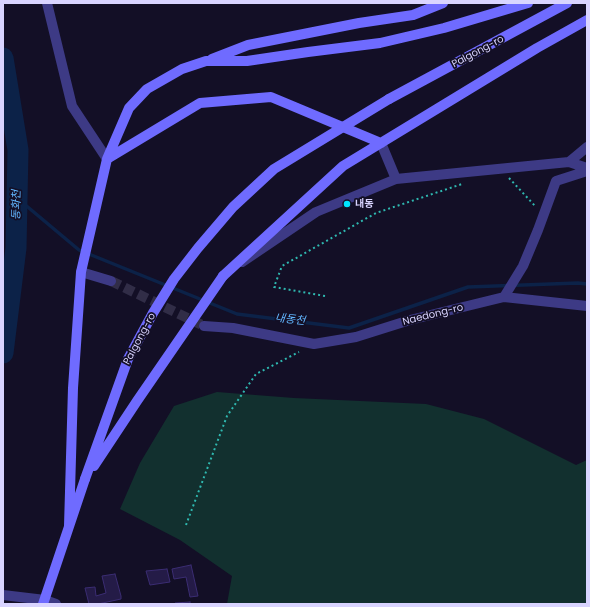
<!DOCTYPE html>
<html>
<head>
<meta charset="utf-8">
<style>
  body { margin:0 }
  #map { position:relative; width:590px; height:607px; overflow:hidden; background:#130f26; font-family:Poppins,sans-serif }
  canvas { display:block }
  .frame { position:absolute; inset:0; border:4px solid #d9d4ff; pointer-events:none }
</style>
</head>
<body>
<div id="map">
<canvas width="590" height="607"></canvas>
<div class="frame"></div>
</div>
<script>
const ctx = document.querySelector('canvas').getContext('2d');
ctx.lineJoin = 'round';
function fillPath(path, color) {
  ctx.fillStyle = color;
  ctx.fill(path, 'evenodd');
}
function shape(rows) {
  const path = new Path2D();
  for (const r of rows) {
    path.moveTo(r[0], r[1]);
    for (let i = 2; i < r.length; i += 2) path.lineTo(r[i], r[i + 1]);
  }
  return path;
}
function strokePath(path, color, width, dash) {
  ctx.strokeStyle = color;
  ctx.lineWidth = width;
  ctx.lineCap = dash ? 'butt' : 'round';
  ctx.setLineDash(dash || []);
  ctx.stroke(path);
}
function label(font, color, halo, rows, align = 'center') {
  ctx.font = font + ' Poppins,"Noto Sans KR",sans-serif';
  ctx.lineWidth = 3.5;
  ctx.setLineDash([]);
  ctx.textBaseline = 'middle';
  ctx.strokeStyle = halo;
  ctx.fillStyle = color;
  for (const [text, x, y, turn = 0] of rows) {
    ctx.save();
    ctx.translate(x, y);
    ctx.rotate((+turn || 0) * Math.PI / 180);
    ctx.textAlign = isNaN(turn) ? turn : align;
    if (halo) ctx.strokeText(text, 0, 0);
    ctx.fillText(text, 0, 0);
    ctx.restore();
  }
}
const green = shape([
  [217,392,294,398,426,404,484,419,576,465,587,460,587,604,227,604,232,576,180,540,120,509,140,463,174,406]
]);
const stream = shape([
  [17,198,79,250,237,314,349,328,468,287,578,283,587,284]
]);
const river = shape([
  [3,58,18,150,16,248,3,353]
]);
const building = shape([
  [191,565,198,596,190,597,186,577,174,579,172,569,191,565],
  [167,569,170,582,150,585,146,571,167,569],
  [115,574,121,596,121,599,98,604,89,604,85,588,95,587,96,596,106,593,102,576,115,574],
  [190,602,190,604,175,604,175,603,190,602]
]);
const minorTunnel = shape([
  [111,281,204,326]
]);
const path = shape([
  [509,178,536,207],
  [325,296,274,287,282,266,376,213,462,184],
  [186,525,227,416,256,374,299,352]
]);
const minor = shape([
  [47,3,72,106,107,159],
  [381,143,396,179,569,162,587,168],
  [569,162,587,147],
  [242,262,316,212,396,179],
  [81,272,111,281],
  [504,297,523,266,538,230,556,181,587,171],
  [204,326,233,328,314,344,356,337,410,320,504,297,587,306],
  [3,595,45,600,56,604]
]);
const secondary = shape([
  [212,59,248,45,359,23,413,15,443,3],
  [389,99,567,3],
  [107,159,200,103,271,97,381,143],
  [223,276,343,166,537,48,587,20],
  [69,526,73,388,81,272,107,159,129,108,147,89,182,69,206,61,247,61,308,52,380,43,444,28,528,3],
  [43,604,85,479]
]);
const secondaryBridge = shape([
  [94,466,137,401,223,276],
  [85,479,128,359,153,313,174,279,198,248,233,207,274,169,389,99]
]);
const markers = [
  [347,204,4,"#00e5ff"]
];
const streetNames = [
  ["Palgong-ro",478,52,-28],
  ["Naedong-ro",433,315,-14],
  ["Palgong-ro",140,339,-62]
];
const poiNames = [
  ["내동",355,204]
];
const waterNames = [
  ["동화천",17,205,-89],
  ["내동천",290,320,7]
];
fillPath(green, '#12302f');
strokePath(stream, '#0c2248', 3.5);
strokePath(river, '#0c2248', 21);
fillPath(building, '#241b47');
strokePath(building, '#3b2d73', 1);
strokePath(minorTunnel, '#312d47', 10, [10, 5]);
strokePath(path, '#2fb8b0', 2, [2, 3]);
strokePath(minor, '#3d3a85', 10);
strokePath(secondary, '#6f6bff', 10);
strokePath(secondaryBridge, '#6f6bff', 10);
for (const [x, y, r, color] of markers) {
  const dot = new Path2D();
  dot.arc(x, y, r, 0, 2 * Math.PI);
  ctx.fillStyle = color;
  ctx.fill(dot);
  strokePath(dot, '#130f26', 1.5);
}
label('10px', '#d9d4ff', '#130f26', streetNames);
label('bold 10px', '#d9d4ff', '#130f26', poiNames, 'left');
label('italic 11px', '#62b6ff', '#130f26', waterNames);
</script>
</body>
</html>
